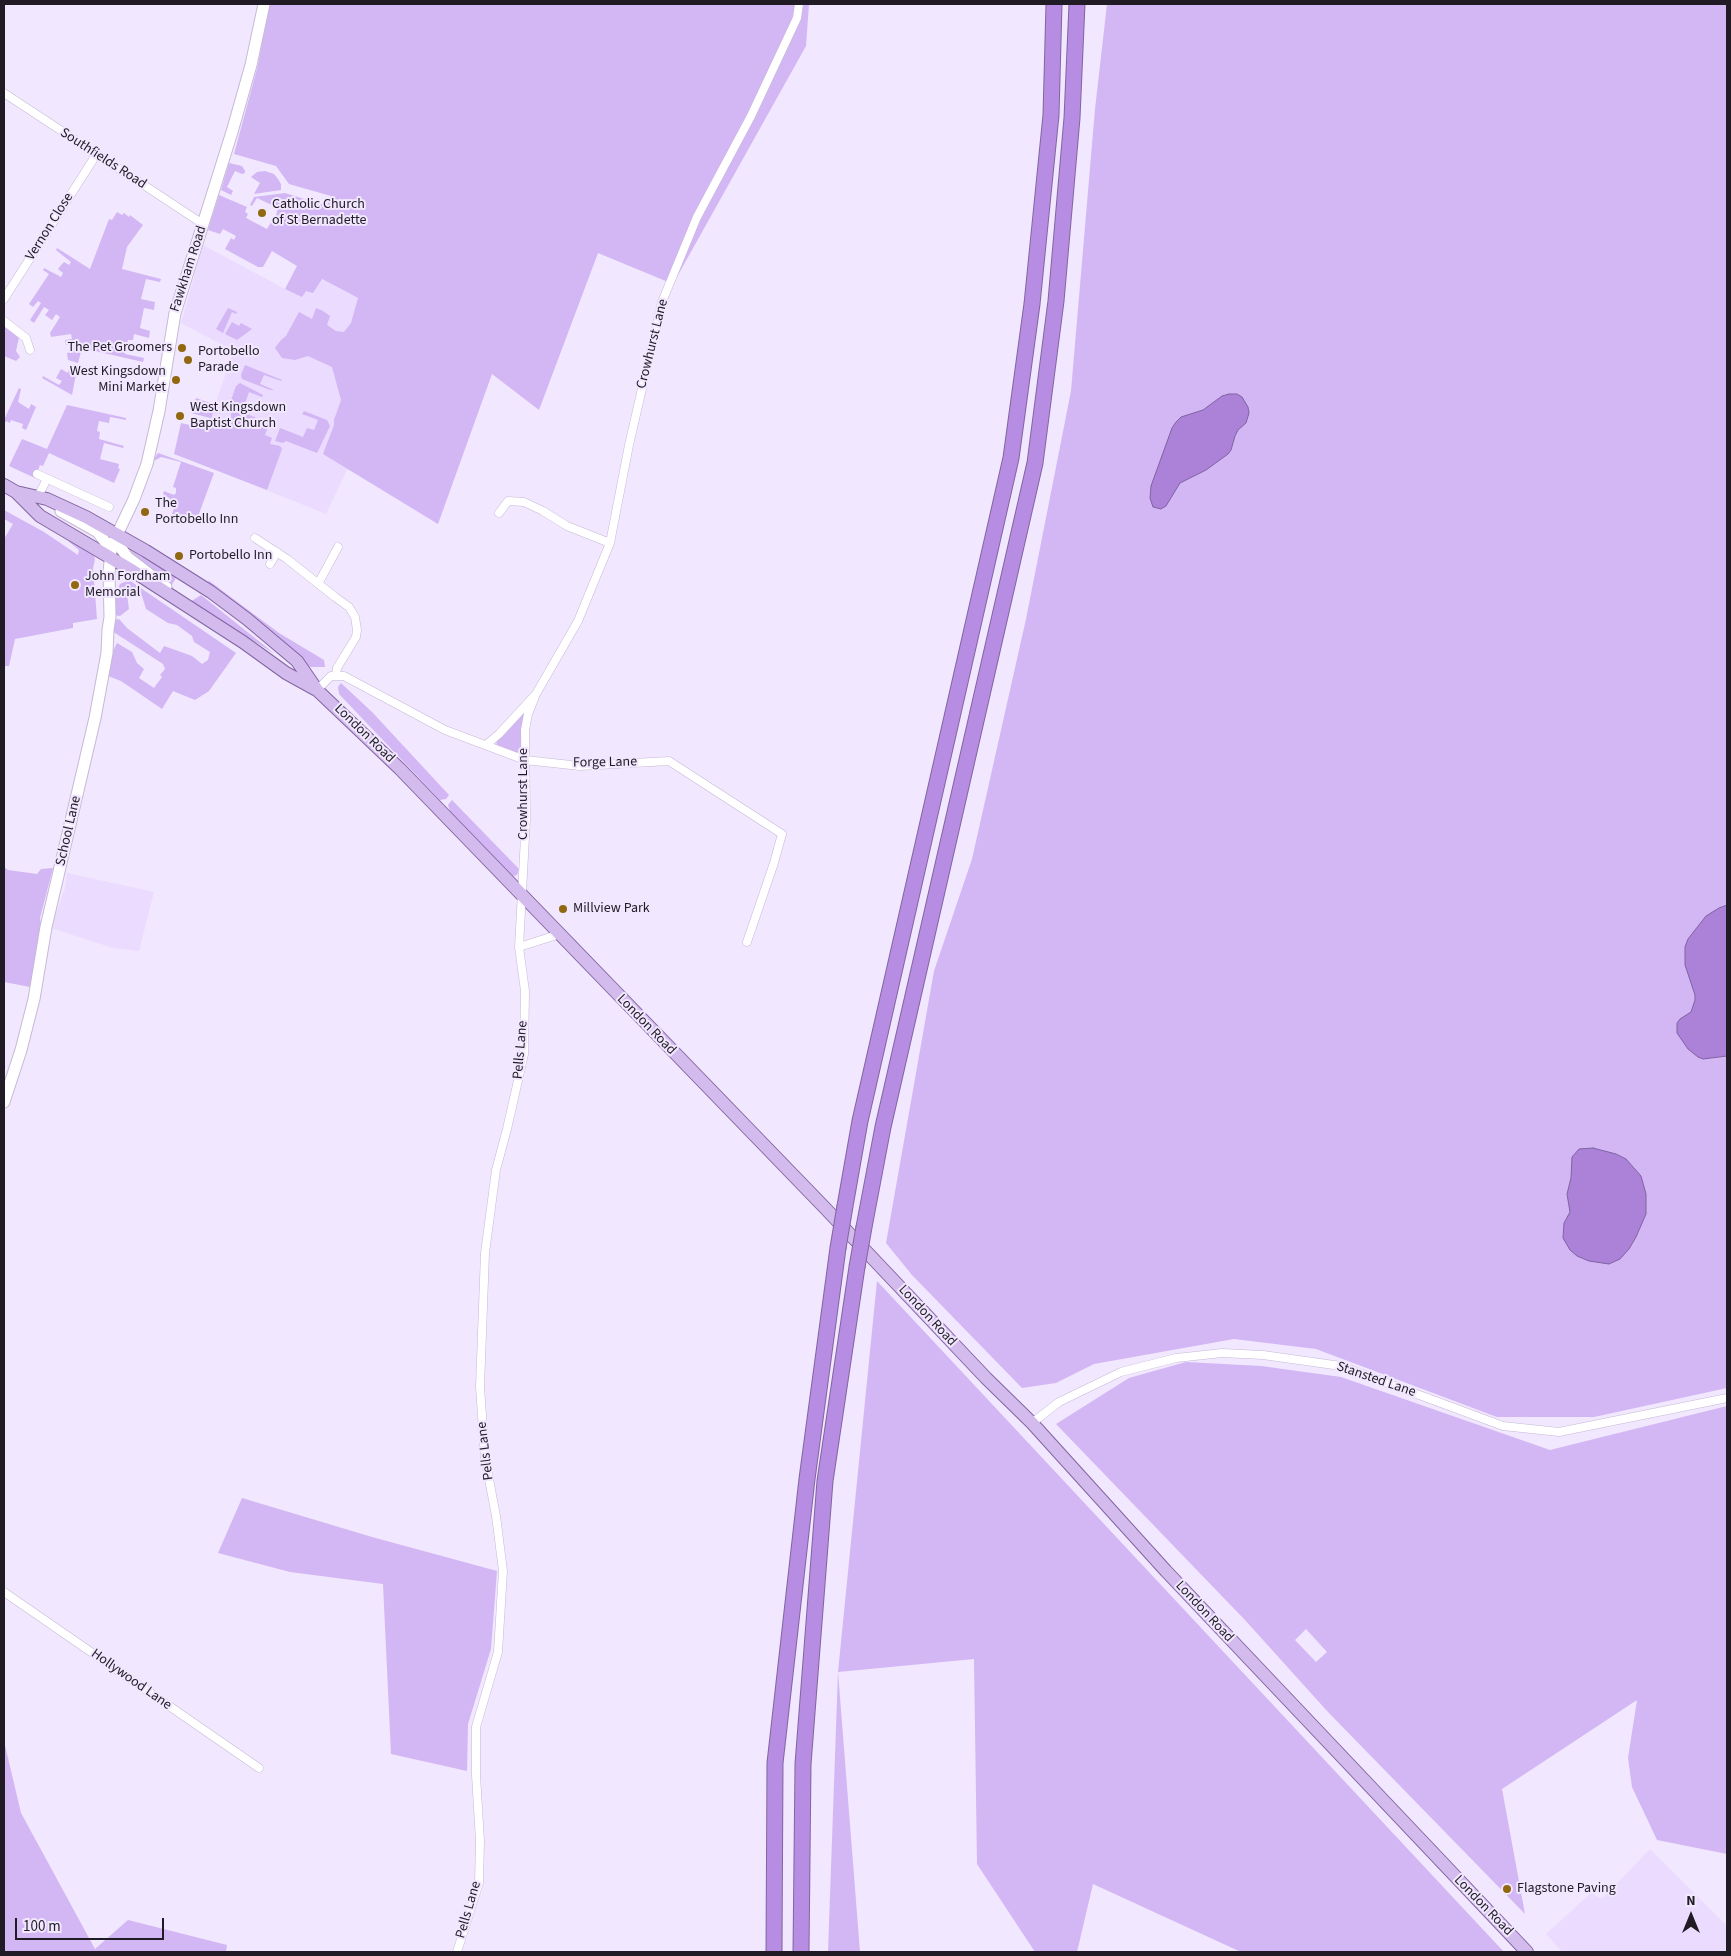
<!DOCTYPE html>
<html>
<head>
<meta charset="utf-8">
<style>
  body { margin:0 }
  #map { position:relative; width:1731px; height:1956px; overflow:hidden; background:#f1e7fe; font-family:"Source Sans 3",sans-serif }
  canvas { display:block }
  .frame { position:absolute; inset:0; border:5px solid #201b25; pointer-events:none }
  .north { position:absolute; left:1666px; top:1891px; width:50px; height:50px; -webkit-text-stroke:4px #f1e7fe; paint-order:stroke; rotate:0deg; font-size:14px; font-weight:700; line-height:20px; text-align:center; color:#201b25 }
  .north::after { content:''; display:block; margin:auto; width:18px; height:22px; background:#201b25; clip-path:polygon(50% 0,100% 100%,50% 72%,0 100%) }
  .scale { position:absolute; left:15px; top:1918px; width:149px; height:22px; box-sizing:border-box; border:2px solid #201b25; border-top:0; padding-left:6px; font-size:15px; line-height:18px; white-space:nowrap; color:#201b25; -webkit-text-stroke:4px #f1e7fe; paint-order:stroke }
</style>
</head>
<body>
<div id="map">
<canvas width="1731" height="1956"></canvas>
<div class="frame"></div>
<div class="north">N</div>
<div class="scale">100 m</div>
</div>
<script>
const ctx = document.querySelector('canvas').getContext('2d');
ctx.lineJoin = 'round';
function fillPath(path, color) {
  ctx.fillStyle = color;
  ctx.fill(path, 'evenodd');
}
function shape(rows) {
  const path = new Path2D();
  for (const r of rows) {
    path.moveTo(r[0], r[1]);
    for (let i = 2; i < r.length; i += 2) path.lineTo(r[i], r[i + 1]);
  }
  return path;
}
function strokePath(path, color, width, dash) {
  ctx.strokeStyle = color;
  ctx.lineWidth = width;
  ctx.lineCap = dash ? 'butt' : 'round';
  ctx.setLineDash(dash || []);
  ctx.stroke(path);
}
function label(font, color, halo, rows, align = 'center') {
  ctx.font = font + ' "Source Sans 3",sans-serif';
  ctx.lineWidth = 4;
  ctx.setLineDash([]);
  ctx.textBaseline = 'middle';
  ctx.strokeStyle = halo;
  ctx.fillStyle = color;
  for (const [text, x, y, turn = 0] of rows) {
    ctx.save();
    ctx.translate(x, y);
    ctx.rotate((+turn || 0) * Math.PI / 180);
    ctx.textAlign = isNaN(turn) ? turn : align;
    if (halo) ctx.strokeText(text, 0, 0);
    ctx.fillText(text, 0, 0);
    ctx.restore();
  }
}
const built = shape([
  [203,245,285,289,321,279,374,307,438,524,348,468,326,514,219,471,210,418,234,351,181,323],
  [67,873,154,892,139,951,113,948,51,928,65,888],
  [1650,1849,1727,1926,1727,1952,1562,1952,1546,1934,1591,1893,1602,1899]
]);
const green = shape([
  [269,4,809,4,806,46,673,284,598,253,539,410,492,374,438,524,323,454,334,425,334,420,341,400,332,367,308,356,295,360,282,358,275,348,281,340,286,336,299,312,312,319,316,308,323,311,330,316,327,325,336,331,344,332,351,323,358,298,322,279,313,293,306,291,302,297,285,289,297,266,272,251,263,267,258,267,225,249,231,238,234,240,236,236,223,229,220,234,208,230,219,195,247,207,245,212,248,214,246,218,267,229,273,219,275,219,278,208,257,198,252,206,250,205,254,197,285,193,327,206,331,196,289,184,276,166,234,154,258,65],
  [1107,4,1727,4,1727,1388,1594,1417,1497,1417,1316,1349,1234,1339,1094,1364,1056,1383,1022,1388,912,1275,886,1243,934,971,972,859,1026,619,1071,391,1095,109],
  [229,163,242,166,245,171,245,173,242,174,235,171,227,187,233,191,231,195,221,190],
  [265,171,274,174,278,179,281,184,281,190,254,194,260,183,251,177,257,172],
  [117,212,122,215,124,213,129,217,130,215,143,225,127,247,122,269,161,279,160,282,146,279,141,299,155,302,154,310,144,308,140,328,150,331,149,338,134,334,133,340,128,340,127,343,134,345,134,347,127,346,125,354,144,358,143,362,82,348,78,363,68,360,67,353,71,352,70,345,66,345,65,340,72,339,71,334,51,337,50,333,60,317,56,314,52,320,45,315,49,310,44,307,34,323,30,320,41,303,38,301,33,307,29,304,49,274,43,270,44,268,61,277,63,273,58,269,62,264,64,262,69,265,71,262,56,250,57,248,90,269,109,219,112,220],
  [228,308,237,312,236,314,232,312,223,333,216,329],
  [232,322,239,326,241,323,252,329,237,340,225,334],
  [4,325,19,337,16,351,20,357,16,361,4,356],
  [245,365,282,380,281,381,264,375,260,384,274,390,270,390,242,379,241,375],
  [70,366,77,369,72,395,42,378,43,376,59,385,62,381,56,378,61,369,68,373],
  [240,383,263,395,262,397,249,392,242,412,269,423,265,435,272,438,270,444,280,446,282,449,267,490,174,454,181,423,207,429,210,418,191,413,196,398,215,405,211,419,223,423,225,419,231,421,231,400,236,386],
  [19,388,21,389,18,402,29,409,31,404,36,407,26,430,22,428,23,424,11,420,10,423,6,421,4,425,4,420],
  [67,405,126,418,126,420,110,417,109,423,99,421,97,431,100,432,99,439,124,446,123,448,104,443,100,459,119,464,118,468,120,469,114,483,49,453,43,466,40,465,35,478,9,466,22,439,47,449],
  [304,411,327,420,330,426,317,453,286,441,283,443,275,441,280,428,303,437,307,428,314,430,318,420,302,414],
  [158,453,214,473,196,522,183,515,170,519,176,503,163,494,164,491,174,495,176,493,176,488,173,487,181,462,161,457,152,462],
  [4,510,44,532,78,555,79,550,68,541,80,543,93,554,95,559,93,568,97,619,73,623,73,628,15,639,9,666,4,666,4,539,13,524,4,519],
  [130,550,177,576,170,588,128,552],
  [129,580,236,653,209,691,195,700,173,691,162,709,121,681,108,676,113,651,117,643,132,652,137,663,144,669,139,678,154,688,162,677,160,675,165,669,163,664,112,631,115,620,119,619,127,628,160,653,164,646,192,656,202,664,208,660,210,652,194,642,192,636,177,625,168,623,146,609,142,596,131,591,127,595,129,609,120,616,114,615,115,595,120,584],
  [208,580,279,633,324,660,325,667,310,667,210,585],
  [201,595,275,654,190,602],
  [341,683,372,712,449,795,446,799,440,800,339,694,338,687],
  [527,709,522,730,521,752,513,752,497,745,496,741],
  [452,800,519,869,517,875,513,876,450,811,448,805],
  [4,867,8,870,37,874,41,869,53,868,40,918,41,928,30,987,4,982],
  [877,1281,1361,1799,1504,1952,1241,1952,1093,1884,1077,1952,1035,1952,977,1864,974,1659,838,1672,860,1952,828,1952,838,1672],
  [1186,1362,1261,1366,1341,1377,1550,1450,1727,1406,1727,1854,1657,1840,1632,1787,1628,1758,1637,1700,1502,1789,1525,1914,1328,1712,1245,1620,1056,1424,1129,1378],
  [1306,1629,1327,1652,1316,1662,1295,1640],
  [242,1498,372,1537,497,1571,491,1649,468,1724,467,1771,391,1754,383,1584,290,1572,218,1553],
  [4,1741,21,1813,95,1949,128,1920,227,1945,226,1952,4,1952]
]);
const water = shape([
  [1229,394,1237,394,1242,397,1248,407,1249,413,1246,423,1238,430,1235,436,1231,450,1228,454,1206,470,1180,483,1166,506,1161,509,1153,507,1150,498,1151,486,1172,428,1176,422,1181,417,1203,410,1222,396,1229,394],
  [1727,905,1727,1056,1703,1059,1698,1057,1688,1049,1677,1033,1677,1023,1680,1019,1691,1012,1695,1000,1695,995,1685,965,1685,947,1688,939,1706,916,1719,908,1727,905],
  [1593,1148,1616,1154,1626,1159,1641,1176,1646,1194,1646,1214,1636,1237,1629,1249,1620,1259,1609,1264,1589,1261,1577,1256,1570,1250,1563,1238,1564,1223,1570,1212,1567,1194,1571,1178,1572,1157,1579,1149,1593,1148]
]);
const street = shape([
  [4,93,203,224],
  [4,299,96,155],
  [4,321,26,338,30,350],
  [37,474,109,507],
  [37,498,47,479],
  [499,513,508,501,524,502,543,511,567,526,610,543],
  [255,538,287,559,335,597,349,607,355,617,357,630,356,637,337,668,336,675],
  [270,564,277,552],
  [318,584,338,547],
  [317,690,331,676,344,676,445,730,525,760,580,766,669,761,782,834,774,863,747,942],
  [486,745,499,734,535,695],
  [519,947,560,934],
  [1032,1423,1059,1402,1121,1372,1176,1358,1222,1353,1263,1355,1341,1366,1503,1426,1559,1432,1727,1398],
  [4,1592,259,1768],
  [457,1952,479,1883,480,1841,476,1775,476,1727,498,1652,503,1571,496,1516,485,1458,480,1387,485,1253,496,1170,507,1129,524,1054,525,991,519,947,526,819,525,730,528,714,536,694,578,621,610,543,629,445,662,302,697,217,751,116,797,18,799,4]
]);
const secondary = shape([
  [61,511,98,532,111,550],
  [115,539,127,557,166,587],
  [4,1102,21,1050,34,999,46,927,95,718,107,653,108,630,110,617,109,573,111,550,115,539,134,499,147,464,159,411,175,313,232,132,251,65,264,4]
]);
const primary = shape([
  [4,485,16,492,40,516,133,571,243,642,286,673,315,689],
  [16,492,47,499,86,517,146,551,211,592,247,619,297,661,317,690,400,769,825,1208,986,1378,1032,1423,1166,1571,1527,1952]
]);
const highway = shape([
  [845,1206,860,1121,1011,458,1032,304,1051,115,1054,4],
  [864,1227,883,1127,1035,463,1056,301,1072,118,1077,4],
  [774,1952,775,1763,807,1479,838,1248],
  [801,1952,803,1764,825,1481,857,1267]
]);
const highwayBridge = shape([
  [838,1248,845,1206],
  [857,1267,864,1227]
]);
const markers = [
  [262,213,5,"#916710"],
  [182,348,5,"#916710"],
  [188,360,5,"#916710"],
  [176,380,5,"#916710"],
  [180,416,5,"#916710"],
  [145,512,5,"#916710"],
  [179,556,5,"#916710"],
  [75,585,5,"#916710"],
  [563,909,5,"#916710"],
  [1507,1889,5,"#916710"]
];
const streetNames = [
  ["Southfields Road",103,159,33],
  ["Vernon Close",50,227,-58],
  ["Fawkham Road",189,269,-72],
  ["Crowhurst Lane",653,344,-76],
  ["London Road",364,734,44],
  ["Forge Lane",605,763,-1],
  ["Crowhurst Lane",524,794,-90],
  ["School Lane",69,831,-77],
  ["London Road",646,1025,46],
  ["Pells Lane",521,1050,-85],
  ["London Road",927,1316,47],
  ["Stansted Lane",1376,1380,19],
  ["Pells Lane",486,1451,-97],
  ["London Road",1204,1612,47],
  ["Hollywood Lane",131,1680,35],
  ["London Road",1483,1906,46],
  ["Pells Lane",469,1910,-74]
];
const poiNames = [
  ["Catholic Church",272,205],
  ["of St Bernadette",272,221],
  ["The Pet Groomers",172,348,"right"],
  ["Portobello",198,352],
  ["Parade",198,368],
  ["West Kingsdown",166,372,"right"],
  ["Mini Market",166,388,"right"],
  ["West Kingsdown",190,408],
  ["Baptist Church",190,424],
  ["The",155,504],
  ["Portobello Inn",155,520],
  ["Portobello Inn",189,556],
  ["John Fordham",85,577],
  ["Memorial",85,593],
  ["Millview Park",573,909],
  ["Flagstone Paving",1517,1889]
];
fillPath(built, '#ebdbff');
fillPath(green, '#d3b6f4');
fillPath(water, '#ab82d7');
strokePath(water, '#8163a2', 1);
strokePath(street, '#c5b9d4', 9);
strokePath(secondary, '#c5b9d4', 13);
strokePath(primary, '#8265a0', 14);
strokePath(highway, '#8265a0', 17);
strokePath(street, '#fff', 8);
strokePath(secondary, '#fff', 11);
strokePath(primary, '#d4bbee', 12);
strokePath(highway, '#b78de3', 15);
strokePath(highwayBridge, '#8265a0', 17, []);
strokePath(highwayBridge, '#b78de3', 15);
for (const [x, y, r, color] of markers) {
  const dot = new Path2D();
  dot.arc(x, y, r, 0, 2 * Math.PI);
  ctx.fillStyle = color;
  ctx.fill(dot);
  strokePath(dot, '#f1e7fe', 2);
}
label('14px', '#201b25', '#f1e7fe', streetNames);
label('14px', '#201b25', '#f1e7fe', poiNames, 'left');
</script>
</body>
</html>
